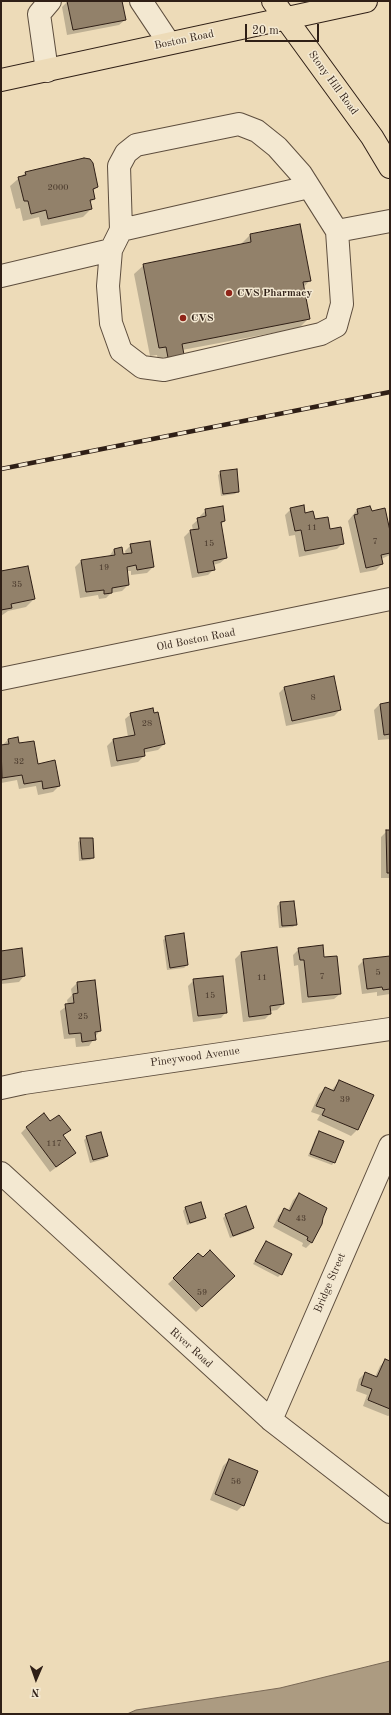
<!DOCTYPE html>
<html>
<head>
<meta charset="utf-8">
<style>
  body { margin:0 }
  #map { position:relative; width:391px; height:1715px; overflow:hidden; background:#eddbb8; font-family:"Old Standard TT",serif }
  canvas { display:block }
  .frame { position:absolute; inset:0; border:2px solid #2f1f16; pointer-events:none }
  .north { position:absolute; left:16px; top:1659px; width:40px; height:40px; -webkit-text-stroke:3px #f3e8d1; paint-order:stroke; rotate:182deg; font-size:11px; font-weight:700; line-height:16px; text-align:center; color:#2f1f16 }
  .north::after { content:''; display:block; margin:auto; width:14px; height:18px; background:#2f1f16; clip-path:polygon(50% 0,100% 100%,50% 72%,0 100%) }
  .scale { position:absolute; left:245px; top:24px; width:74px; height:18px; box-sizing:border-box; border:2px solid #2f1f16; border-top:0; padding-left:5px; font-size:12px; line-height:14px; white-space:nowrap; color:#2f1f16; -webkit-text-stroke:3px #f3e8d1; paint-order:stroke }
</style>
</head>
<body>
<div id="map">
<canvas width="391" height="1715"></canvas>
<div class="frame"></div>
<div class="north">N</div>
<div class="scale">20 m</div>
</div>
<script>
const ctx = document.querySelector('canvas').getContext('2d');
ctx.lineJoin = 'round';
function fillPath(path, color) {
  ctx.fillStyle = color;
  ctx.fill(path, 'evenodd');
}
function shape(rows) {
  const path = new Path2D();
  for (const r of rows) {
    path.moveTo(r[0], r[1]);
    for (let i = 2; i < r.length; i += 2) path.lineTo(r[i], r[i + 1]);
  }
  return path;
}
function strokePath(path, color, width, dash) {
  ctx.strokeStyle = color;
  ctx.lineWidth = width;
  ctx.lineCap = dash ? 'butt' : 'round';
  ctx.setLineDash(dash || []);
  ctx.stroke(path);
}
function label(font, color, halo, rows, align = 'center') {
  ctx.font = font + ' "Old Standard TT",serif';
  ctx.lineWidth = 3;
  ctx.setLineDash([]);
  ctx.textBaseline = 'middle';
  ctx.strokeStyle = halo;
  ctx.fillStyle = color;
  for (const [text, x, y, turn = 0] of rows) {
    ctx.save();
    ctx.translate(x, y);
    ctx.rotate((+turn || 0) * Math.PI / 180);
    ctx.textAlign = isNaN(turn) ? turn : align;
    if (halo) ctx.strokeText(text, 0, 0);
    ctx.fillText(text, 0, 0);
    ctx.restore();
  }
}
const water = shape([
  [390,1661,390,1714,127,1714,136,1710,280,1688,390,1661]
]);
const shadow = shape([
  [68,1,121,1,125,20,119,25,67,35,62,7],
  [25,173,97,187,93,191,94,199,89,204,91,209,83,217,41,226,39,217,23,221,20,208,16,209,10,186],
  [250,235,310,280,303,288,309,318,299,328,182,350,160,372,157,355,150,356,134,274,144,265,241,244],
  [221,472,238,491,235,494,221,496,218,475],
  [291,509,304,514,329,530,343,543,337,549,299,557,295,535,289,536,285,515],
  [206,510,224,521,221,525,226,558,220,563,213,565,213,570,208,575,192,578,184,537,190,531,193,531,192,525,200,518,200,516],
  [357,510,371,512,390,535,390,555,381,559,382,564,376,570,360,573,348,521],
  [131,545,153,567,147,573,131,575,131,571,126,571,128,585,122,591,111,593,106,598,99,599,98,595,80,598,75,567,81,561,109,557,114,549,122,555,126,555,125,551],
  [1,572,34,599,26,607,8,611,1,616],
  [285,687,340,710,334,716,286,726,279,693],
  [390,703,390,739,378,740,374,710,380,704],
  [131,714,164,744,158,750,143,753,144,756,138,762,111,767,107,746,113,740,128,737,125,719],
  [18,738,19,744,59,786,53,792,38,795,36,786,19,789,17,780,1,783,1,746,8,740],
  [387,831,390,831,390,878,381,878,381,837],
  [81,839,93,858,90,860,79,861,78,842],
  [280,903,296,924,293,927,279,928,277,906],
  [166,937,187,965,184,968,167,970,163,940],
  [299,949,323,958,340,994,334,999,302,1003,298,965,294,966,293,955],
  [1,952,24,976,19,982,1,984],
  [241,953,283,1004,277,1010,270,1011,270,1014,265,1019,243,1022,235,959],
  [390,957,390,994,377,996,377,992,362,994,358,966,364,960],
  [194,980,226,1012,221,1018,193,1022,188,986],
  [77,983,100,1030,89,1046,76,1047,75,1038,64,1039,60,1011,68,1005,67,1000,72,995,71,989],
  [339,1081,373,1096,357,1130,351,1136,317,1120,320,1115,311,1112,319,1094,325,1088,331,1091],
  [50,1123,69,1130,63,1136,75,1153,50,1172,21,1133,27,1127],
  [319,1133,334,1162,332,1165,308,1156,316,1136],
  [87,1137,107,1156,104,1159,90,1163,84,1140],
  [299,1194,312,1242,306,1248,302,1246,303,1243,273,1227,279,1215,285,1209,288,1211,293,1200],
  [185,1208,205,1217,202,1220,187,1225,183,1211],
  [226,1215,253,1228,250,1231,230,1238,223,1218],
  [266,1242,281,1274,278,1277,253,1264],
  [198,1255,233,1276,196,1312,168,1284],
  [385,1361,390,1363,390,1415,388,1416,363,1406,367,1395,356,1391,359,1379,365,1373,375,1377,380,1366],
  [229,1460,243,1505,237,1511,210,1500,223,1466]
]);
const building = shape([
  [67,1,122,1,126,20,73,30,67,1],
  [84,158,90,159,93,163,98,187,93,189,95,199,90,200,92,209,48,219,46,210,31,214,28,201,24,201,18,177,26,175,25,172,84,158],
  [300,224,311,281,303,282,310,319,182,344,185,360,169,363,166,347,159,348,143,264,251,242,250,234,300,224],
  [237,469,239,492,223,494,220,471,237,469],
  [304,505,305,513,313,511,315,519,328,517,330,529,341,527,344,544,305,551,301,530,295,531,290,508,304,505],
  [223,506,225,521,221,522,227,558,213,561,215,570,198,573,190,530,199,529,197,518,206,516,205,509,223,506],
  [370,506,372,511,385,508,390,531,390,553,381,555,383,564,366,568,354,515,358,514,357,509,370,506],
  [150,541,154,567,137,570,136,565,127,567,129,585,112,588,112,593,104,594,104,590,86,592,81,560,115,555,114,549,122,547,123,554,132,553,130,544,150,541],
  [28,566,35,599,11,604,12,608,1,610,1,571,28,566],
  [334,676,341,710,292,721,284,687,334,676],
  [390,702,390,734,384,735,380,704,390,702],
  [153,708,154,713,158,712,165,744,144,749,145,756,117,761,113,739,135,735,130,713,153,708],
  [18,737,19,743,34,741,38,764,55,760,60,786,43,789,42,781,24,784,22,775,2,778,1,745,9,744,8,739,18,737],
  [386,830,390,830,390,873,387,873,386,830],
  [80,838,93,838,94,858,82,859,80,838],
  [294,901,297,925,282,926,280,902,294,901],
  [184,933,188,965,170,968,165,936,184,933],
  [323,945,324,957,337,956,341,994,308,997,304,960,300,960,298,948,323,945],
  [277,947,284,1004,270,1006,271,1014,249,1017,241,952,277,947],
  [22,948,25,976,1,980,1,951,22,948],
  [390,956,390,989,383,990,382,987,367,989,363,959,390,956],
  [223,976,227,1013,198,1016,193,979,223,976],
  [95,980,101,1031,95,1032,96,1040,82,1042,81,1033,69,1034,65,1004,74,1003,73,994,78,993,77,982,95,980],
  [339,1080,374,1095,358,1130,322,1115,325,1109,316,1106,325,1087,334,1091,339,1080],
  [44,1113,50,1121,59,1115,71,1130,63,1135,76,1153,56,1167,26,1127,44,1113],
  [319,1131,344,1141,335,1163,310,1154,319,1131],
  [101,1132,108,1156,93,1160,86,1136,101,1132],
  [299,1193,327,1208,323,1218,322,1224,312,1243,307,1240,308,1237,278,1221,284,1208,290,1211,299,1193],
  [201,1202,206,1218,190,1223,185,1207,201,1202],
  [246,1206,254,1228,233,1236,225,1214,246,1206],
  [266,1241,292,1254,282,1275,255,1261,266,1241],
  [210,1250,235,1276,202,1307,173,1278,198,1253,203,1257,210,1250],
  [385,1359,390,1361,390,1409,368,1400,372,1389,361,1385,365,1372,377,1377,385,1359],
  [229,1459,258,1471,244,1506,215,1494,229,1459]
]);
const minor = shape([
  [141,1,169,43],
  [47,71,39,14,50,1],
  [121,230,309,187],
  [111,250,108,286,111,323,121,351,142,367,164,370,321,334,336,326,342,304,337,231],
  [1,276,111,250,121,230,119,166,126,153,136,145,239,124,257,131,277,147,301,174,337,231,390,221],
  [1,679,390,599],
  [1,1088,24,1083,390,1029],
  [1,1173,271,1420,390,1512],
  [271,1420,390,1146]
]);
const major = shape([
  [273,1,372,137,390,167],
  [1,80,366,1]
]);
const rail = shape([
  [1,469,390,392]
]);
const markers = [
  [229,293,4,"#8f2418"],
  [183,318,4,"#8f2418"]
];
const numberNames = [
  ["2000",58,188],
  ["11",312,528],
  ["7",375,542],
  ["15",209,544],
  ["19",104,568],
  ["35",17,585],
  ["8",313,698],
  ["28",147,724],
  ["32",19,762],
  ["5",378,973],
  ["7",322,977],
  ["11",262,978],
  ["15",210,996],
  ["25",83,1017],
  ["39",345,1100],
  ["117",54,1144],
  ["43",301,1219],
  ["59",202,1293],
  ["56",236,1482]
];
const streetNames = [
  ["Boston Road",184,40,-12],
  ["Stony Hill Road",333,83,54],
  ["Old Boston Road",196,640,-11],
  ["Pineywood Avenue",195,1057,-8],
  ["Bridge Street",330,1283,-67],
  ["River Road",191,1348,42]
];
const poiNames = [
  ["CVS Pharmacy",237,293],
  ["CVS",191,318]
];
fillPath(water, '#ac9b81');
strokePath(water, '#7a6956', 1);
fillPath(shadow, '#0003');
fillPath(building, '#92816a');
strokePath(building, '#2f1f16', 1);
strokePath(minor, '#5e4e3e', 24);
strokePath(major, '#2f1f16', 24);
strokePath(minor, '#f3e8d1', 22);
strokePath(major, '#eddbb8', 22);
strokePath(rail, '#2f1f16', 4.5);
strokePath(rail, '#f3e8d1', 3, [9]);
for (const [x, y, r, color] of markers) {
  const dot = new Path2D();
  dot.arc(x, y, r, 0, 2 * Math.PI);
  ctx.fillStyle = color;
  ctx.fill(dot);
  strokePath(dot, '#f3e8d1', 1.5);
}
label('9px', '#48382b', null, numberNames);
label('11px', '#2f1f16', '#f3e8d1', streetNames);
label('bold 11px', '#2f1f16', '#f3e8d1', poiNames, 'left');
</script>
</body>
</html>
